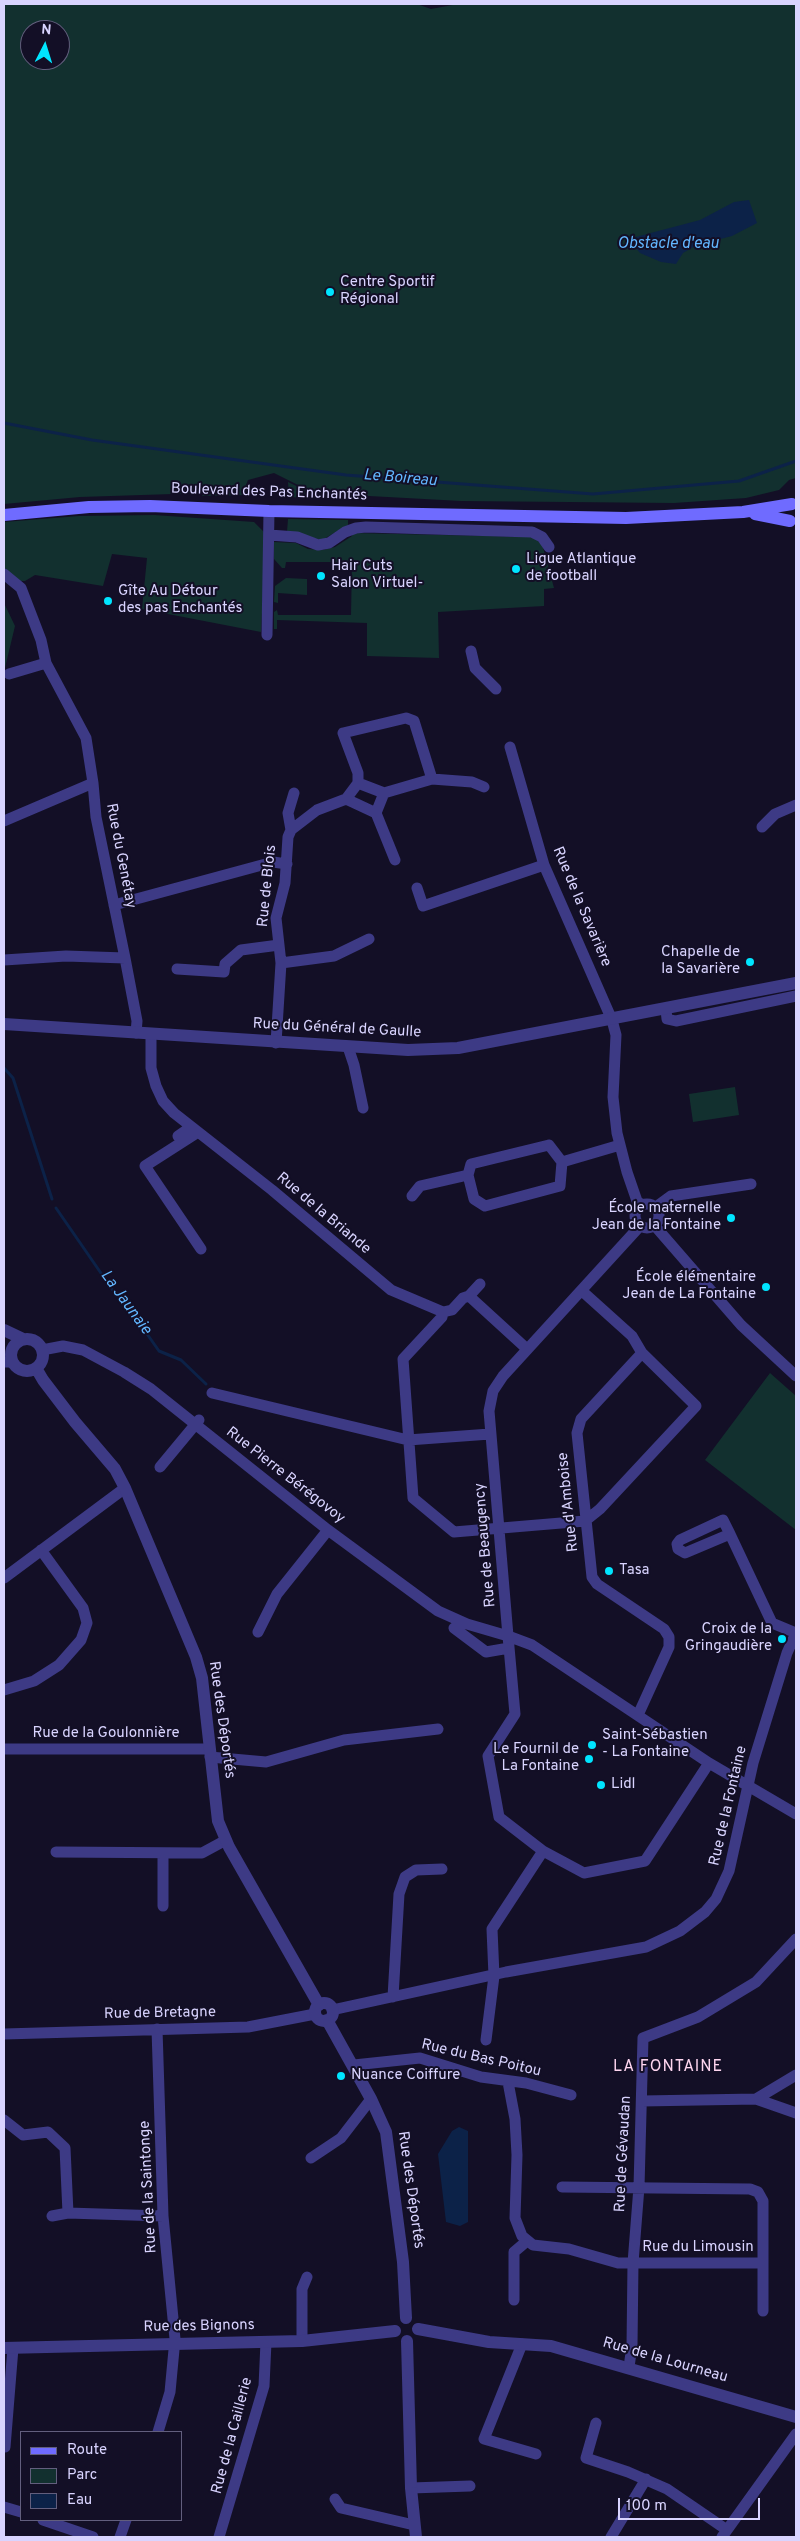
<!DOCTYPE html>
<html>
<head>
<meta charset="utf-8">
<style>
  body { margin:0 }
  #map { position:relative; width:800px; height:2541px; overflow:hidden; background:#130f26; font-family:Overpass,sans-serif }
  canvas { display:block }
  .frame { position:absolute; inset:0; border:5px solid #d9d4ff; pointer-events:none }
  .legend { position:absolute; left:20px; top:2431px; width:162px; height:90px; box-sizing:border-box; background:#130f26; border:1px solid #625e7d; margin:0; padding:6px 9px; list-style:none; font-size:15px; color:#d9d4ff }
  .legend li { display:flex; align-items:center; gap:10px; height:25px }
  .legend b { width:25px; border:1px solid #625e7d }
  .north { position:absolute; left:20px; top:20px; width:50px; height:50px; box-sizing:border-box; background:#130f26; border:1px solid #625e7d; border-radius:50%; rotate:5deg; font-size:14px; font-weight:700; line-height:20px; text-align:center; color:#d9d4ff }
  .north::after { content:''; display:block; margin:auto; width:18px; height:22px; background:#00e5ff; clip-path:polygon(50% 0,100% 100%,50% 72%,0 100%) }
  .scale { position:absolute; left:618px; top:2498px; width:142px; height:22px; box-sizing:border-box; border:2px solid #d9d4ff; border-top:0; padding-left:6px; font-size:15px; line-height:18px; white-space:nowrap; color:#d9d4ff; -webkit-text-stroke:4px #130f26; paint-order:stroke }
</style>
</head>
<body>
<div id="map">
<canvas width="800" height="2541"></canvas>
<div class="frame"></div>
<ul class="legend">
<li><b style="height:6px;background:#6f6bff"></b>Route</li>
<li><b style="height:14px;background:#12302f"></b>Parc</li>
<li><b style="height:14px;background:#0c2248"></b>Eau</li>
</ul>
<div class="north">N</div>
<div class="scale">100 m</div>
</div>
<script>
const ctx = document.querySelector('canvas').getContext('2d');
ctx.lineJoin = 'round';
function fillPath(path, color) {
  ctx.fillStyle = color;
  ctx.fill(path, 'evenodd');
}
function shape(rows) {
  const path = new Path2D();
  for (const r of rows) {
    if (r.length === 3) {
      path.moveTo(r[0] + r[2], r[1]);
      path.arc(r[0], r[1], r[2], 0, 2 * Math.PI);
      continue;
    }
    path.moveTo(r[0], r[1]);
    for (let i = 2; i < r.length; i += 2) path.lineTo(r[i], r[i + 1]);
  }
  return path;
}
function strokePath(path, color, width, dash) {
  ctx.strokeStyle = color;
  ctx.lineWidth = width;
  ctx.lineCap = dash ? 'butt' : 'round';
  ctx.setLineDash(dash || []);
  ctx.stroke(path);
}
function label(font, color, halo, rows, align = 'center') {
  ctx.font = font + ' Overpass,sans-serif';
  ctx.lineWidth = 4;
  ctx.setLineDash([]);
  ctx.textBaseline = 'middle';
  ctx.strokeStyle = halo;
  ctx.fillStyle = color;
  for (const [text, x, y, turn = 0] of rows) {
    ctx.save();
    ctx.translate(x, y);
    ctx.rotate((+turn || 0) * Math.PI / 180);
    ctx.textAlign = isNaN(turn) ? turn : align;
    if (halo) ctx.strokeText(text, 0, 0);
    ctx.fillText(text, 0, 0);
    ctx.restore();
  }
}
const green = shape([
  [4,4,417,4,431,9,458,4,796,4,796,478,789,480,779,490,746,498,674,503,461,501,314,493,274,473,248,480,246,485,250,485,250,495,202,496,204,493,80,497,4,504],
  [30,30,60,30,60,60,30,60],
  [288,482,315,495,349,500,289,497],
  [154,515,254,522,266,534,261,632,142,609,147,558,112,554,103,586,35,575,25,581,17,581,4,567,4,522,79,516],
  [288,519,348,520,348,525,322,540,287,532],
  [353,533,533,537,542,544,554,588,544,589,544,606,438,612,439,658,367,656,367,623,277,620,277,629,274,629,274,612,277,610,278,615,351,615,352,562,286,562,285,568,282,568,274,559,274,542,296,543,308,549,323,550,335,547,352,536],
  [286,578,307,579,307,595,278,593,278,603,274,602,275,586],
  [4,603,15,626,4,672],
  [735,1087,739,1115,693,1122,689,1094],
  [770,1373,796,1396,796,1530,705,1460]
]);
const water = shape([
  [749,200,757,223,732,236,697,245,683,253,676,264,661,262,640,253,628,239,700,220,734,202],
  [459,2127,468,2131,468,2222,460,2226,446,2222,438,2154,452,2131]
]);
const stream = shape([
  [4,423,92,440,346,475,593,494,739,481,796,461],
  [4,1068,13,1078,52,1199],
  [56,1208,114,1292,119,1294,159,1351,181,1360,206,1384]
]);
const minor = shape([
  [269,535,297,537,318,545,329,543,345,532,356,528,366,527,532,532,542,537,549,547],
  [4,574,21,588,41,640,46,663,86,738,93,783,96,817,125,958,137,1021,136,1033],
  [267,635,269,511],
  [471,651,475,668,496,689],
  [9,674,46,663],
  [510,747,544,865,612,1020,616,1035,613,1097,617,1133,627,1172,637,1201,642,1205],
  [384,793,432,779,472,782,484,787],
  [346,799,376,813,384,793,358,783],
  [376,813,395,860],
  [4,821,93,783],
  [762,827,775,814,796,805],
  [291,830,317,810,346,799,358,783,358,773,343,733,406,718,414,721,432,779],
  [417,888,423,906,544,865],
  [114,905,273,862,287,864],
  [4,960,66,956,125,958],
  [281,963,334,956,369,939],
  [177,969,224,972,225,964,241,950,279,945],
  [666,1010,667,1019,676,1021,796,996],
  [151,1034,151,1068,156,1086,163,1101,174,1113,272,1190,391,1290,443,1312],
  [276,1043,281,963,276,918,285,883,288,837,291,830,288,813,294,793],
  [348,1047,354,1065,363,1108],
  [198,1132,145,1166,201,1249],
  [178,1136,191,1127],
  [549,1145,562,1162,560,1186,485,1206,474,1199,468,1175,471,1164,549,1145],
  [562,1162,620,1145],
  [412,1196,420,1186,468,1175],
  [647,1216,12],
  [656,1207,671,1196,751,1184],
  [640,1226,503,1376,493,1391,489,1411,508,1636,532,1645,709,1763,796,1814],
  [655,1226,741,1325,796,1376],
  [582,1291,632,1336,642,1353,581,1419,577,1433,592,1577,597,1584,664,1629,669,1637,669,1647,638,1715],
  [469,1296,480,1284],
  [443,1312,442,1317,403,1359,413,1498,454,1532,585,1521,600,1509,696,1406,642,1353],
  [443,1312,452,1310,463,1298,469,1296,527,1349],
  [42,1350,63,1346,83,1350,124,1372,151,1389,328,1530,438,1611,467,1624,508,1636,515,1714,488,1756,499,1817,543,1851,584,1873,645,1861,709,1763],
  [4,1362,13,1362],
  [212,1393,408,1440,490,1434],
  [160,1467,199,1420],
  [4,1578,125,1488],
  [454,1628,486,1652,509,1648],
  [258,1632,277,1594,328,1530],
  [4,1690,34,1681,59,1665,81,1640,87,1623,83,1608,41,1550],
  [4,1749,208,1749],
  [210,1757,266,1762,344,1740,438,1729],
  [56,1852,202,1853,226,1840],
  [163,1853,163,1906],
  [393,1997,399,1894,405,1877,416,1870,442,1869],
  [332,2010,506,1972,646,1947,680,1931,705,1912,716,1899,729,1871,753,1763,787,1653,796,1633,772,1623,730,1534,723,1520,680,1540,677,1544,678,1549,685,1553,730,1534],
  [157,2029,163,2216,175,2339,170,2392,158,2432],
  [4,2034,248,2027,315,2014],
  [486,2040,494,1976,492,1929,543,1851],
  [354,2065,420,2058,481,2077,526,2083,571,2095],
  [508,2082,515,2119,517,2155,515,2218,522,2236,533,2245,569,2249,618,2263,763,2263],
  [756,2099,796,2113],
  [642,2101,756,2099,796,2075],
  [4,2120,23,2135,48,2132,65,2148,68,2213],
  [311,2158,341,2138,371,2099],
  [562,2187,750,2189,758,2192,763,2201,763,2311],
  [52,2216,68,2213,163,2216],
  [514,2300,514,2252,527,2241],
  [302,2341,302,2289,307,2277],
  [522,2344,484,2439,536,2454],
  [629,2367,632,2346,633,2263,639,2187,643,2038,698,2017,756,1982,796,1939],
  [596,2423,586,2458,628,2472,667,2489,727,2530],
  [5,2447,13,2348],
  [411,2488,470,2486],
  [335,2499,341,2508,414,2525],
  [4,2507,21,2512],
  [43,2520,93,2537],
  [120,2537,126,2520],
  [219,2537,264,2386,266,2342],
  [611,2537,646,2479],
  [722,2537,796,2434]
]);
const tertiary = shape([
  [4,1024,408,1050,458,1048,796,983],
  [4,1330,23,1339],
  [27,1355,16],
  [36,1368,43,1380,75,1422,115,1469,125,1488,196,1657,202,1678,218,1821,229,1847,319,2005],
  [324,2012,9],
  [327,2020,371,2099,386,2132,403,2262,406,2318],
  [418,2329,489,2342,551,2346,796,2417],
  [407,2341,411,2488,416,2537],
  [4,2348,302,2341,395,2331]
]);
const secondary = shape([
  [755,514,790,521],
  [4,515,89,507,150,506,269,511,626,518,743,512,792,504]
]);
const markers = [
  [330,292,5,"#00e5ff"],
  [516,569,5,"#00e5ff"],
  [321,576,5,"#00e5ff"],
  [108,601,5,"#00e5ff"],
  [750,962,5,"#00e5ff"],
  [731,1218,5,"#00e5ff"],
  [766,1287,5,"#00e5ff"],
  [609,1571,5,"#00e5ff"],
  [782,1639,5,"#00e5ff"],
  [592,1745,5,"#00e5ff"],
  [589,1759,5,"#00e5ff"],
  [601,1785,5,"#00e5ff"],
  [341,2076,5,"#00e5ff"]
];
const poiNames = [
  ["Centre Sportif",340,283],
  ["Régional",340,300],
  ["Ligue Atlantique",526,560],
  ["de football",526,577],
  ["Hair Cuts",331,567],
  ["Salon Virtuel-",331,584],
  ["Gîte Au Détour",118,592],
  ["des pas Enchantés",118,609],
  ["Chapelle de",740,953,"right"],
  ["la Savarière",740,970,"right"],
  ["École maternelle",721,1209,"right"],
  ["Jean de la Fontaine",721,1226,"right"],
  ["École élémentaire",756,1278,"right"],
  ["Jean de La Fontaine",756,1295,"right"],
  ["Tasa",619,1571],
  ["Croix de la",772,1630,"right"],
  ["Gringaudière",772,1647,"right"],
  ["Saint-Sébastien",602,1736],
  ["- La Fontaine",602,1753],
  ["Le Fournil de",579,1750,"right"],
  ["La Fontaine",579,1767,"right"],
  ["Lidl",611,1785],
  ["Nuance Coiffure",351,2076]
];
const streetNames = [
  ["Boulevard des Pas Enchantés",269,493,2],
  ["Rue du Genétay",120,856,79],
  ["Rue de Blois",268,886,-84],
  ["Rue de la Savarière",581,907,67],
  ["Rue du Général de Gaulle",337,1029,3],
  ["Rue de la Briande",323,1214,40],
  ["Rue Pierre Bérégovoy",285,1476,38],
  ["Rue d'Amboise",569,1502,-96],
  ["Rue de Beaugency",486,1545,-95],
  ["Rue des Déportés",221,1720,82],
  ["Rue de la Goulonnière",106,1734],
  ["Rue de la Fontaine",729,1806,-77],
  ["Rue de Bretagne",160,2014,-1],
  ["Rue du Bas Poitou",481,2059,13],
  ["Rue de Gévaudan",624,2154,-87],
  ["Rue de la Saintonge",149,2187,-93],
  ["Rue des Déportés",410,2190,82],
  ["Rue du Limousin",698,2248],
  ["Rue des Bignons",199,2327,-1],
  ["Rue de la Lourneau",665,2361,16],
  ["Rue de la Caillerie",233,2436,-75]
];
const waterNames = [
  ["Obstacle d'eau",668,245],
  ["Le Boireau",400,479,5],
  ["La Jaunaie",125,1303,54]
];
const neighbourhoodNames = [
  ["LA FONTAINE",668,2068]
];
fillPath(green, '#12302f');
fillPath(water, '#0c2248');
strokePath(stream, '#0c2248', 3);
strokePath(minor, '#3d3a85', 11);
strokePath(tertiary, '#3d3a85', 12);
strokePath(secondary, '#6f6bff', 12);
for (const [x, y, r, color] of markers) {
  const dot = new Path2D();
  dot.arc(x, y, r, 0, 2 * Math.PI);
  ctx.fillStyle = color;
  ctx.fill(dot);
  strokePath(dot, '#130f26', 2);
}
label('15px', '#d9d4ff', '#130f26', poiNames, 'left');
label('15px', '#d9d4ff', '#130f26', streetNames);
label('italic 16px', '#62b6ff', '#130f26', waterNames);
ctx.letterSpacing = '1px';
label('16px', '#ffd6f0', '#130f26', neighbourhoodNames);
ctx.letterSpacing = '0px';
</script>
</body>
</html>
